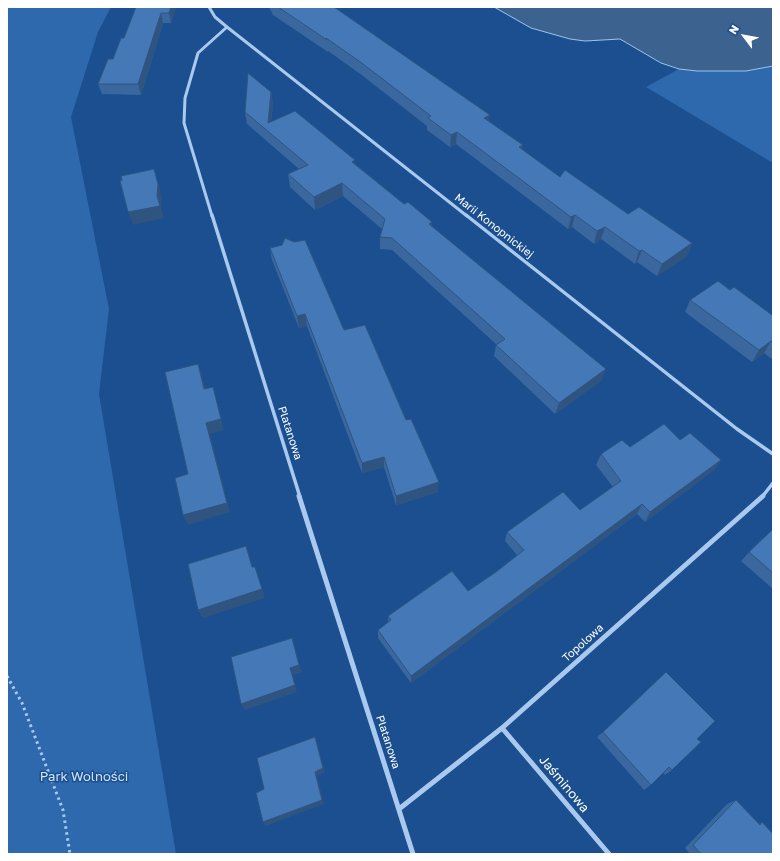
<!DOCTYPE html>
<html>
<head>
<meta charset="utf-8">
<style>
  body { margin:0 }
  #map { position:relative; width:780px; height:861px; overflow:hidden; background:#1b4f8f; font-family:"Golos Text",sans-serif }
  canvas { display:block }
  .frame { position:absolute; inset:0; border:8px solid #fff; pointer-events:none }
  .north { position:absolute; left:724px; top:16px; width:40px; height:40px; -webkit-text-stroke:3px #1b4f8f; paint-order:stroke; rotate:302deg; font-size:11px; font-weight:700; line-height:16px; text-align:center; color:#fff }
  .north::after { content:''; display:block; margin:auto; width:14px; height:18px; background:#fff; clip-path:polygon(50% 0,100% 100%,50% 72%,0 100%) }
</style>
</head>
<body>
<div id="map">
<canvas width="780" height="861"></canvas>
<div class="frame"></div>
<div class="north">N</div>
</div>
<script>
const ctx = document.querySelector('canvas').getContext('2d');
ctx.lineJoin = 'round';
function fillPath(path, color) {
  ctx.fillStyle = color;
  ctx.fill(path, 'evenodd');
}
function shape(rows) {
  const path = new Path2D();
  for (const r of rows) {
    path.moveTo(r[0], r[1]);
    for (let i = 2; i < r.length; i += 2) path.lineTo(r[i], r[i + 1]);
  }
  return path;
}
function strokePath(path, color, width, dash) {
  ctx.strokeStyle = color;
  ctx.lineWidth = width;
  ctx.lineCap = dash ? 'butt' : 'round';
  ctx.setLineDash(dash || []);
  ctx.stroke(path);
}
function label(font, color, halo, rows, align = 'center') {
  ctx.font = font + ' "Golos Text",sans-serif';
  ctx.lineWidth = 3;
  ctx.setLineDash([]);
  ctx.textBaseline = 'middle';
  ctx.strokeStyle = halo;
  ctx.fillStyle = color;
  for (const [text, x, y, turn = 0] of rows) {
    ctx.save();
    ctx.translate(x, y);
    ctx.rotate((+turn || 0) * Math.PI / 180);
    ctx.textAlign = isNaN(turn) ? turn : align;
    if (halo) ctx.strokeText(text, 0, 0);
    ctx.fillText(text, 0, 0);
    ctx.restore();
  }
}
const green = shape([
  [7,7,111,7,98,32,71,117,109,309,99,394,176,854,7,854],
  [773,66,773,163,646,87,679,69,697,71,746,71]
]);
const water = shape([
  [494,7,773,7,773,66,746,71,697,71,679,69,661,63,620,39,585,41,570,39,531,28,494,7]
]);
const path = shape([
  [7,676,22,703,63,810,70,854]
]);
const minorFar2 = shape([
  [209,7,215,17,227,27,467,216],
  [212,216,184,123,185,98,198,53,227,27]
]);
const minorFar1 = shape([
  [212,215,300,497],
  [466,215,737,429,773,454],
  [762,497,773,483]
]);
const minor = shape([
  [299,496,413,854],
  [502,728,609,854],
  [399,809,502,728,763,496]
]);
const wall = shape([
  [136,7,176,7,171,23,163,23,141,95,102,94,98,84,113,59,124,38],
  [269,7,334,7,489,121,522,150,560,177,628,214,692,243,687,256,657,276,637,262,635,264,601,239,594,244,572,227,568,229,456,144,450,147,427,130,427,126,359,73,328,51,328,52,273,15],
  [271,92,273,104,271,122,355,164,404,204,432,222,432,227,602,380,555,414,494,356,496,345,496,344,392,250,380,249,380,237,382,229,343,196,315,210,290,187,288,174,299,169,247,124,245,112],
  [270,248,344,330,406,420,438,492,396,505,384,467,362,473,307,326,299,328,272,260],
  [730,290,772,315,773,314,773,360,764,353,752,362,685,312,690,300],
  [680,440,721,460,714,470,645,522,637,514,411,683,378,638,378,630,388,623,388,616,468,591,496,572,517,555,505,541,507,532,580,510,613,487,596,465,601,454,630,447],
  [773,529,773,589,741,561,749,552],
  [603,732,697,739,672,770,665,775,663,773,651,785,644,790,597,737],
  [736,800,759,824,762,822,773,854,690,854,685,848,727,804]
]);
const shadedWall = shape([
  [171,7,176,7,171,23,169,13],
  [161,13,163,23,141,95,138,84],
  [271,92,273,104,270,133,268,123],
  [490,115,488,128,484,118],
  [457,132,456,144,450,147,451,135],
  [523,145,521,157,519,147],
  [154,169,162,197,161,208,164,218,133,225,128,212,157,196],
  [342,183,343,196,315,210,314,197],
  [575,215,572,227,568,229,571,217],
  [432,222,432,234,429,224],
  [605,227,601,239,594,244,597,231],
  [692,243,687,256,657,276,662,264],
  [642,250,637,262,635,264,639,251],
  [305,314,307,326,299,328,297,316],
  [771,341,764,353,752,362,759,350],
  [198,364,202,375,208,400,204,389],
  [606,369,602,380,555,414,559,403],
  [213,387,224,430,210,434,230,512,188,525,183,515,206,423],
  [384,457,384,467,362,473,362,463],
  [721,460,714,470,645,522,650,512],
  [439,482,438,492,396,505,396,496],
  [642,504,637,514,411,683,411,676],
  [255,567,265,598,203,618,198,610],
  [292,638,302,672,293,675,297,692,245,710,241,704,290,668],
  [315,737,325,772,317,776,324,804,266,826,263,822,315,772]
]);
const building = shape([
  [136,7,171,7,169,13,161,13,138,84,98,84,108,59,113,59,121,38,124,38,136,7],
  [278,7,334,7,490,115,484,118,523,145,519,147,560,177,565,170,628,214,639,207,692,243,662,264,642,250,639,251,605,227,597,231,575,215,571,217,457,132,451,135,428,118,431,116,359,61,326,38,327,40,278,7],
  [248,73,271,92,268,123,295,111,355,160,352,162,404,204,408,202,432,222,429,224,606,369,559,403,496,345,505,339,392,238,380,237,385,219,342,183,314,197,288,174,308,165,245,112,248,73],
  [154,169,158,184,157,196,160,206,128,212,120,181,122,180,121,176,154,169],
  [285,238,294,242,305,240,344,330,365,325,406,420,411,419,439,482,396,496,384,457,362,463,305,314,297,316,270,248,282,245,285,238],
  [718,281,730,290,734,287,772,315,773,314,773,343,771,341,759,350,690,300,718,281],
  [198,364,204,389,213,387,221,419,206,423,227,503,183,515,175,478,188,474,165,372,198,364],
  [664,424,680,440,690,433,721,460,650,512,642,504,411,676,378,630,391,620,388,616,452,571,468,591,496,572,524,550,507,532,563,492,580,510,621,481,601,454,622,440,630,447,664,424],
  [773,529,773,573,749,552,773,529],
  [246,546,252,567,255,567,262,589,198,610,188,564,246,546],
  [292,638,299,665,290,668,295,685,241,704,231,657,292,638],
  [666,672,715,721,697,739,701,742,672,770,669,767,651,785,603,732,666,672],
  [315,737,323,768,315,772,322,800,263,822,256,793,264,789,257,758,315,737],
  [736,800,760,825,762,822,773,834,773,854,701,854,693,845,736,800]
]);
const streetNames = [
  ["Marii Konopnickiej",494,226,38],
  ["Platanowa",290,433,72],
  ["Topolowa",583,643,-42],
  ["Platanowa",388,742,72]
];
const nearParknames = [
  ["Park Wolności",84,777]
];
const nearStreetnames = [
  ["Jaśminowa",564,784,50]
];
fillPath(green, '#2e69ad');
fillPath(water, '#3c6290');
strokePath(water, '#9cc4f0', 1);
strokePath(path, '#a9c9ee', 3, [2.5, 3.5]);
strokePath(minorFar2, '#a9c9ee', 3);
strokePath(minorFar1, '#a9c9ee', 3.5);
strokePath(minor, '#a9c9ee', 5);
fillPath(wall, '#3a679d');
fillPath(shadedWall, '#305480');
fillPath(building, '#4478b7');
strokePath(building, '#305480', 1);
label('11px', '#fff', '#1b4f8f', streetNames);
label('13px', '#cfe3fa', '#1b4f8f', nearParknames);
label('13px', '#fff', '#1b4f8f', nearStreetnames);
</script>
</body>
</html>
